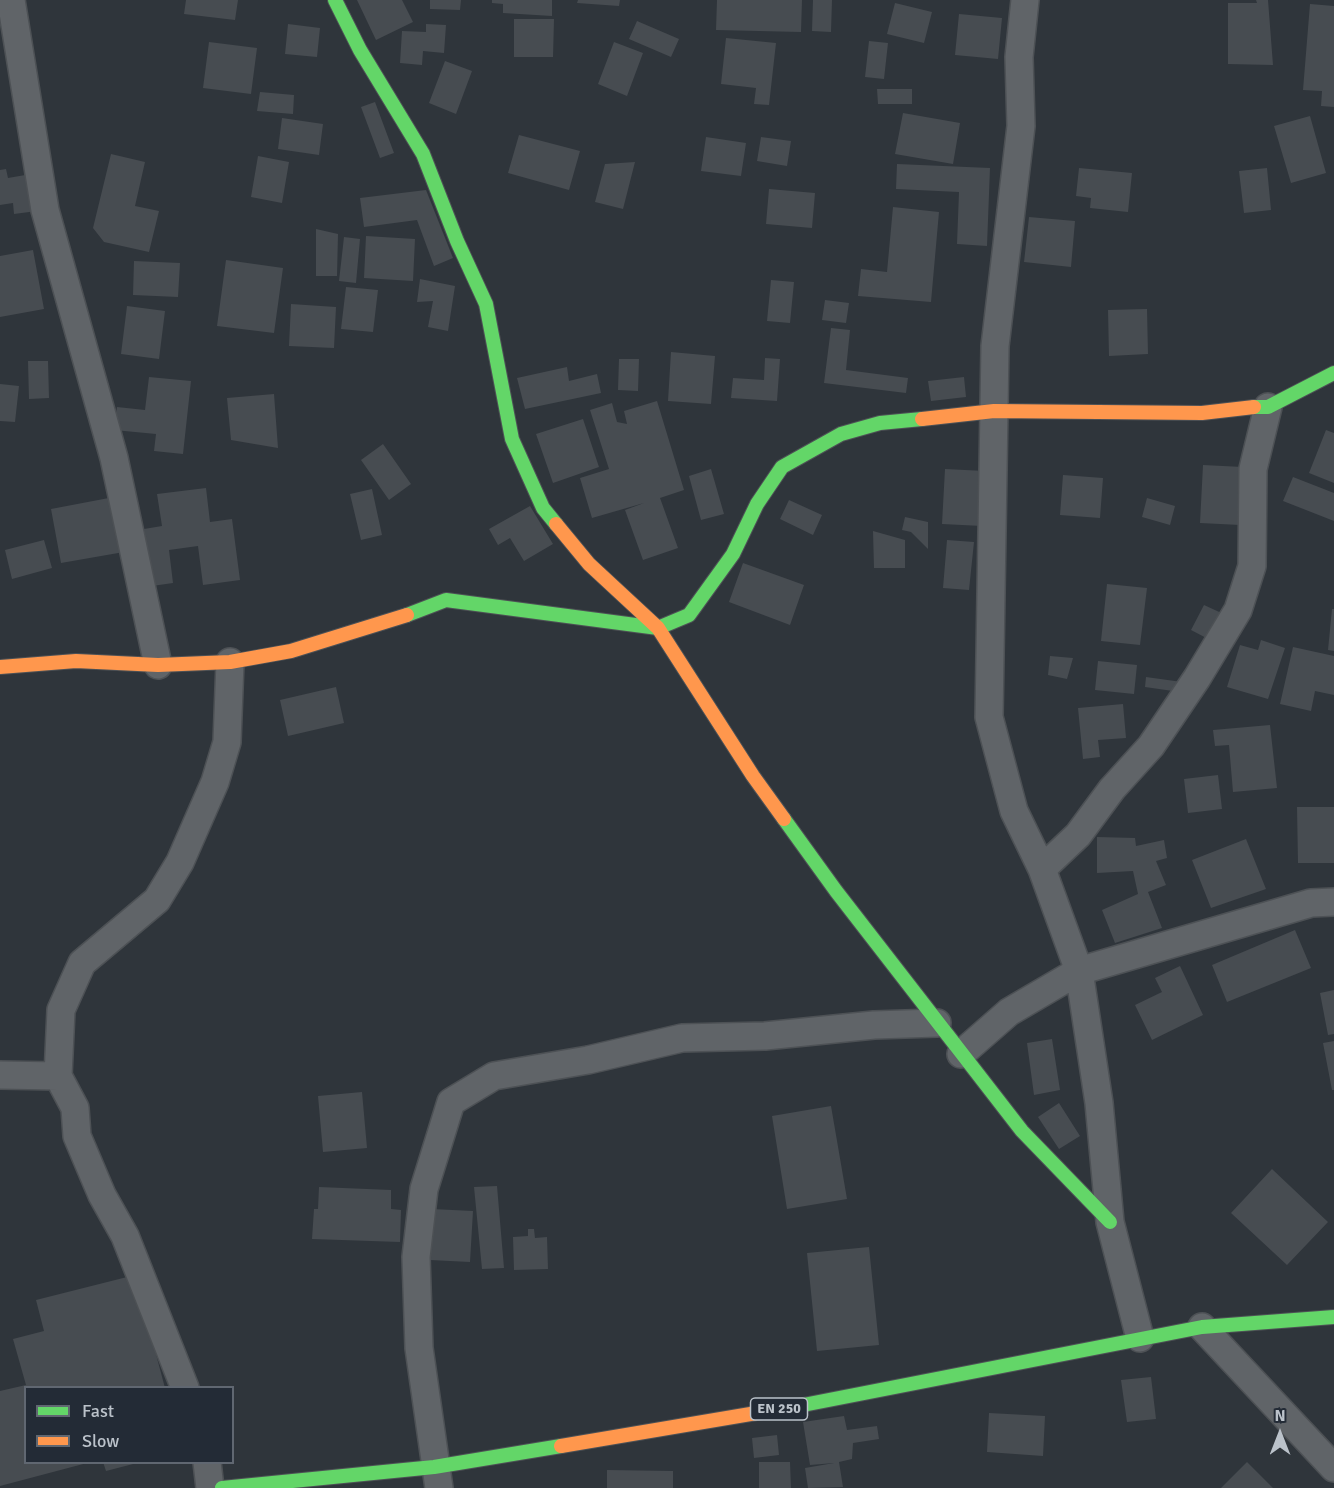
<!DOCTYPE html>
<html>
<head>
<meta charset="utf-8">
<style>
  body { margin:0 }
  #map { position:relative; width:1334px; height:1488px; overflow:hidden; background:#2f353b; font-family:Signika,sans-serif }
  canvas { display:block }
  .legend { position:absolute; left:24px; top:1386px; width:210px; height:78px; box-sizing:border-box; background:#232b36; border:2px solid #606771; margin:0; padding:8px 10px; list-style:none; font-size:18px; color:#bbc2ca }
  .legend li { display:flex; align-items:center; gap:12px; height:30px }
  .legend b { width:30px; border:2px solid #606771 }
  .north { position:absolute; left:1250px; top:1404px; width:60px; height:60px; -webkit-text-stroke:4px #232b36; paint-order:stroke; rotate:0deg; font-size:16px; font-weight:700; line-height:24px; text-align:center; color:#bbc2ca }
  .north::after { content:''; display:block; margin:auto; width:21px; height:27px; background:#bbc2ca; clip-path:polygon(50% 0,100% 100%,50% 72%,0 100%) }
</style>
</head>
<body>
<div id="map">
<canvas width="1334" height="1488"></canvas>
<ul class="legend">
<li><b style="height:8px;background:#63d668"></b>Fast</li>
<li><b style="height:8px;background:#ff974d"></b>Slow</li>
</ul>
<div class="north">N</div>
</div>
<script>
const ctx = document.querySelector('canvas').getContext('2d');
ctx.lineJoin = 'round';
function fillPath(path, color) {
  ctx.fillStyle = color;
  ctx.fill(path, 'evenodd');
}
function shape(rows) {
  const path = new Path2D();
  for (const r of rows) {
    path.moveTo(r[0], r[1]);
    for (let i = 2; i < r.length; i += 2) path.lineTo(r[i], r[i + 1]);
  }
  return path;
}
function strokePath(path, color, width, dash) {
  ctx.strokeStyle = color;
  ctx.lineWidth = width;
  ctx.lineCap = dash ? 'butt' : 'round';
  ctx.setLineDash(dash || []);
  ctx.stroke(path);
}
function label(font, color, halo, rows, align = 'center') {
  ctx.font = font + ' Signika,sans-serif';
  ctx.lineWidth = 5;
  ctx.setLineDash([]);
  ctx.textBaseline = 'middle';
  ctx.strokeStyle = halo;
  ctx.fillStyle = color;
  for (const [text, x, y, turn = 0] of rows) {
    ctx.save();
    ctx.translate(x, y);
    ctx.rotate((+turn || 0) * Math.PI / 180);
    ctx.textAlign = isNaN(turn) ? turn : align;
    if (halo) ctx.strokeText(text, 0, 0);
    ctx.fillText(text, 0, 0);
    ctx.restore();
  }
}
const building = shape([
  [186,0,238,0,235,20,184,14],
  [357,0,402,0,413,22,376,40],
  [430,0,461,0,460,10,430,9],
  [492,0,552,0,552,16,503,13,503,4,492,3],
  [578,0,620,0,619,6,577,3],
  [717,0,802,0,801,32,716,30],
  [813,0,832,0,831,32,812,31],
  [1256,0,1268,0,1273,65,1228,64,1228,3,1257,3],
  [895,3,932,12,924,43,887,34],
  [1310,4,1334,6,1334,107,1321,106,1322,91,1303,90],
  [959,14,1002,18,998,59,955,55],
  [514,19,554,19,553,57,514,57],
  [637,21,679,39,671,57,629,39],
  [288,24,320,28,317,57,285,54],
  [426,24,446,25,444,53,423,51,422,65,400,63,402,31,426,32],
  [726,38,776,43,769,105,754,104,756,88,721,84],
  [869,41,888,43,884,79,865,77],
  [209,42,257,48,251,94,203,88],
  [614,42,643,53,627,96,598,84],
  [445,61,472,71,456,114,429,103],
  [877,89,912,89,912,104,878,104],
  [260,92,294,95,293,114,257,111],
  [375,102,394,153,380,158,361,107],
  [903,113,960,123,953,164,895,154],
  [1310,116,1326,173,1291,183,1274,126],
  [282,118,323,124,319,155,278,149],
  [519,135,580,151,569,190,508,173],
  [706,137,746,143,741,176,701,171],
  [761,137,791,141,787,166,757,161],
  [111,154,145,162,135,206,159,211,149,252,104,242,93,228],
  [258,156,289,162,282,203,251,197],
  [635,162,623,209,595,202,605,164],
  [897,164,990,168,987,246,957,244,959,192,896,189],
  [1079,168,1132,173,1128,212,1090,208,1091,198,1076,196],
  [1267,168,1271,210,1244,213,1239,171],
  [6,169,8,178,31,174,37,211,14,214,13,203,0,205,0,170],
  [769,189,815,193,812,228,766,224],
  [426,190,453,258,434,266,417,220,364,227,360,198],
  [893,207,939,212,931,302,858,296,861,269,887,272],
  [1029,217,1075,221,1071,267,1024,262],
  [316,229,338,234,337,276,316,276],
  [366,236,415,239,413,281,364,278],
  [344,237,360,239,356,283,339,281],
  [33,250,44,309,0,317,0,256],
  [226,260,283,268,274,333,217,326],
  [134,261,180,263,178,297,133,295],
  [420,279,455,286,448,331,428,327,433,301,417,302],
  [771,280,794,282,790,323,767,321],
  [346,287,378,290,373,332,341,329],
  [825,300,849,303,846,323,822,320],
  [291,304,336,307,334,348,289,346],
  [127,306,165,311,159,359,121,354],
  [1147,309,1148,354,1109,356,1108,310],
  [831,328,850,330,846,370,908,378,906,393,824,383],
  [671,352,715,356,711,404,668,401],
  [765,358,780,359,777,401,731,398,733,378,764,380],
  [619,359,639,359,638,391,618,390],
  [28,361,48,361,49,398,29,399],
  [567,367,569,381,597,374,601,393,525,409,517,378],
  [149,377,191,381,183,454,154,451,156,434,114,430,117,407,145,410],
  [964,377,966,397,931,401,928,381],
  [0,384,19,386,15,422,0,421],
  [274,394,278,448,231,440,227,398],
  [657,401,684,490,660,498,678,548,643,560,625,510,644,503,592,518,580,478,609,469,590,410,612,403,617,422,627,424,624,411],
  [583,419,599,467,553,483,536,434],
  [1326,430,1334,433,1334,483,1309,473],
  [383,444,411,484,389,500,361,460],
  [1203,465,1243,467,1240,525,1200,523],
  [711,469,724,514,701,520,689,476],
  [945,469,985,471,982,526,942,524],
  [1063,475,1103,478,1100,518,1060,515],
  [1293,477,1334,493,1334,521,1283,501],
  [206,488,210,522,232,519,240,580,203,585,198,546,169,550,173,583,152,586,144,529,162,526,157,494],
  [372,489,382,535,361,540,350,494],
  [114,497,124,552,61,563,51,509],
  [1147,498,1175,506,1170,525,1142,517],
  [789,500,822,515,813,535,780,519],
  [530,506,553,544,524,561,510,538,498,545,489,529],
  [905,517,928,522,928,549,911,532,902,530],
  [873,531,905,540,905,568,874,568],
  [44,540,52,568,12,579,5,550],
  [947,540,974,542,969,590,943,588],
  [743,563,804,585,790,625,729,602],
  [1107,584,1147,588,1140,645,1101,641],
  [1204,605,1228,616,1214,642,1191,630],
  [1332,609,1334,609,1334,651,1328,650],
  [1261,640,1285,648,1268,699,1227,687,1240,645,1258,650],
  [1293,647,1334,656,1334,695,1315,691,1311,711,1280,704],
  [1050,656,1073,658,1067,679,1048,675],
  [1098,661,1137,665,1134,694,1095,690],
  [1146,677,1182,682,1180,692,1145,687],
  [336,687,344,723,288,736,280,700],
  [1123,704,1126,738,1098,740,1100,757,1083,759,1078,708],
  [1270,725,1277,788,1233,792,1229,745,1215,746,1213,730],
  [1218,775,1222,809,1188,813,1184,779],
  [1297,807,1334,807,1334,863,1298,863],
  [1097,837,1135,838,1136,846,1164,840,1167,858,1156,861,1166,885,1148,892,1162,928,1115,943,1102,910,1138,894,1133,871,1097,873],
  [1246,839,1266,889,1211,908,1192,860],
  [1295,930,1311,968,1227,1002,1212,965],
  [1180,966,1203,1015,1152,1040,1135,1005,1162,992,1155,978],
  [1334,990,1334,1034,1328,1035,1320,993],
  [1052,1039,1060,1090,1034,1095,1027,1043],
  [1334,1041,1334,1090,1332,1090,1323,1043],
  [362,1092,367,1148,323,1152,318,1096],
  [1059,1103,1080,1136,1059,1149,1038,1117],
  [831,1106,847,1199,787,1209,772,1116],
  [1272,1169,1328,1222,1287,1265,1231,1213],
  [497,1186,504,1268,482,1269,474,1187],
  [319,1187,391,1190,391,1209,401,1210,400,1242,312,1239,314,1209,318,1209],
  [432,1209,473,1211,470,1262,430,1260],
  [528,1229,534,1229,535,1238,547,1237,548,1269,514,1270,513,1237,528,1236],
  [869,1247,879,1345,817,1351,807,1253],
  [135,1275,165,1388,26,1388,26,1462,87,1463,0,1486,0,1391,26,1385,13,1339,44,1331,36,1300],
  [1151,1377,1156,1419,1127,1422,1121,1380],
  [989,1413,1045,1416,1043,1456,987,1452],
  [844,1416,847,1430,877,1426,879,1439,853,1443,852,1459,839,1462,843,1487,808,1488,805,1468,834,1463,810,1465,803,1422],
  [777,1435,779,1455,754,1458,752,1438],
  [103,1462,137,1462,137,1463,106,1471],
  [759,1462,790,1462,791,1488,759,1488],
  [1247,1462,1273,1488,1221,1488],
  [607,1470,673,1471,673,1488,607,1488]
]);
const street = shape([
  [11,0,45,210,114,458,158,665],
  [1025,0,1019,57,1021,126,995,346,989,717,1014,811,1042,869,1079,971,1099,1103,1110,1222,1140,1338],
  [1042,869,1078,835,1112,789,1151,746,1197,678,1238,610,1252,566,1253,469,1268,407],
  [961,1054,1009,1012,1079,971,1311,903,1334,902],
  [0,1075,58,1076],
  [1202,1327,1334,1468],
  [185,1388,125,1236,102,1195,77,1136,75,1108,58,1076,61,1010,82,963,157,900,180,862,215,782,227,742,230,662],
  [207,1462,210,1488],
  [439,1488,419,1348,416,1257,424,1189,451,1102,494,1076,588,1060,682,1038,765,1036,874,1025,937,1023]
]);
const fast = shape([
  [335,0,360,50,423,154,457,241,486,304,512,439,543,508,556,524],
  [1254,407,1268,407,1334,373],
  [407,615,446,600,658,628,689,615,733,554,757,504,782,467,841,434,880,423,922,419],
  [784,819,836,891,1022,1131,1110,1222],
  [798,1406,1202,1327,1334,1317],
  [222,1488,434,1467,561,1446]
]);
const slow = shape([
  [922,419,994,411,1202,413,1254,407],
  [556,524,589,564,658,628,753,776,784,819],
  [0,667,76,661,158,665,230,662,291,651,407,615],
  [561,1446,798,1406]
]);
const shields = [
  [779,1409,57]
];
const shieldNames = [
  ["EN 250",779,1409]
];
fillPath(building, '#474c51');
strokePath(street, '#4d5155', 30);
strokePath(fast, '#4d5155', 16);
strokePath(slow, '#4d5155', 16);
strokePath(street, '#606468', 27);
strokePath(fast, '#63d668', 14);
strokePath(slow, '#ff974d', 14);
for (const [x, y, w] of shields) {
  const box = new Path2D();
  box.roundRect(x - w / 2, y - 11, w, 22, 4.5);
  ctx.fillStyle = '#232b36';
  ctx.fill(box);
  strokePath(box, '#bbc2ca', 1.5);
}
label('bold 14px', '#bbc2ca', null, shieldNames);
</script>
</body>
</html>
